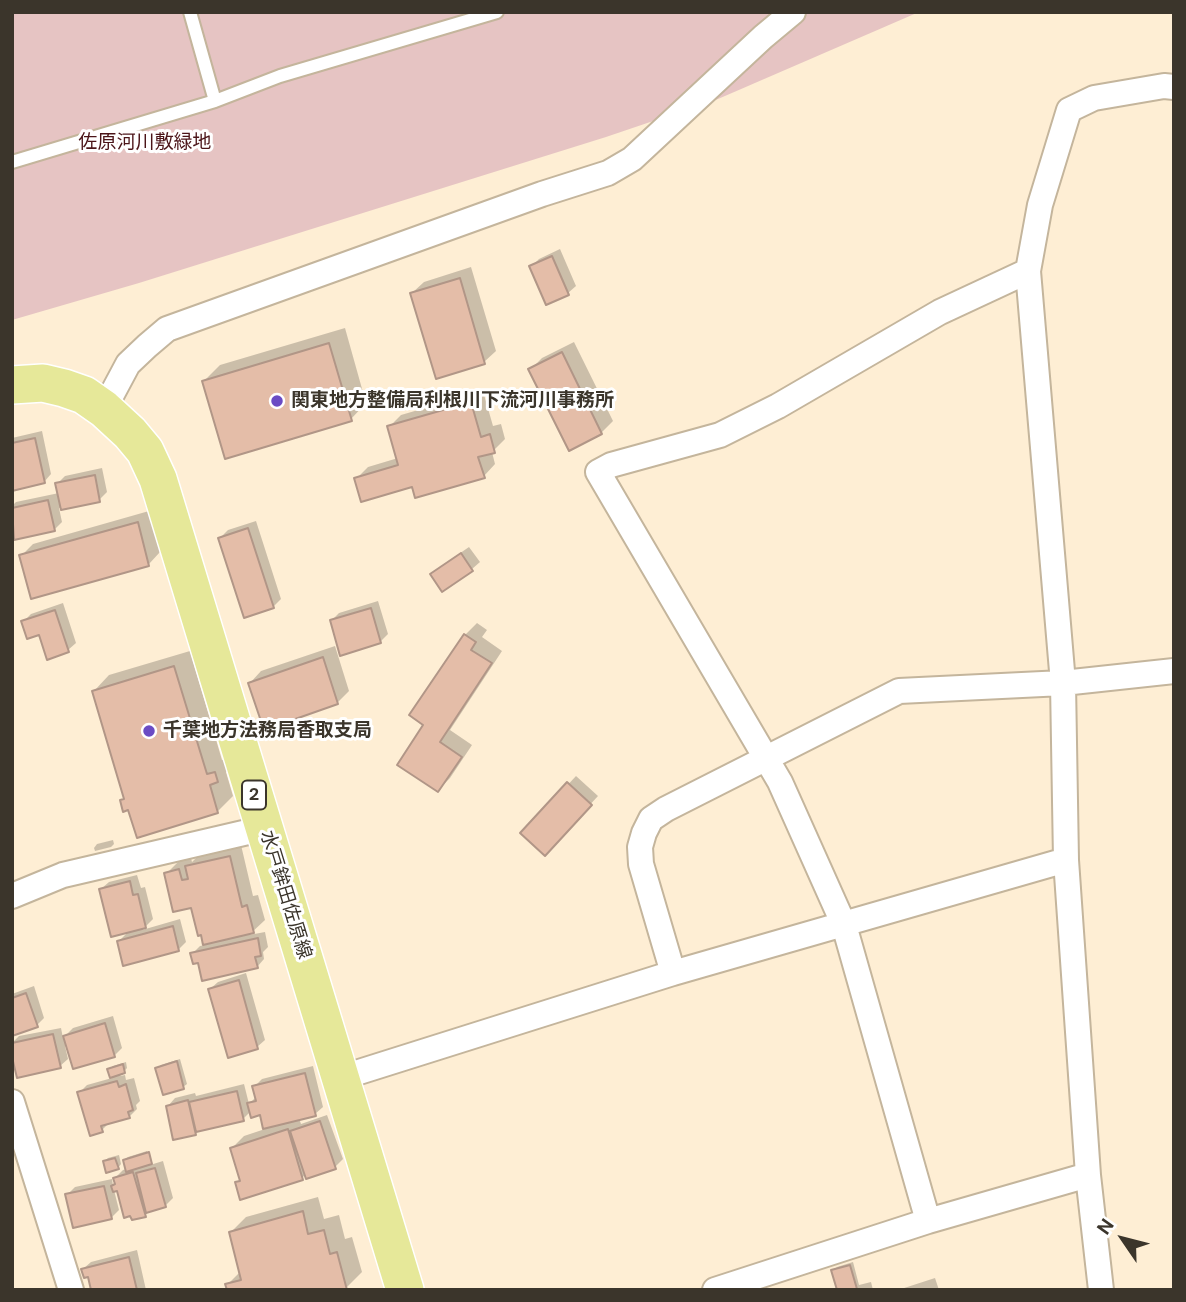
<!DOCTYPE html>
<html>
<head>
<meta charset="utf-8">
<style>
  body { margin:0 }
  #map { position:relative; width:1186px; height:1302px; overflow:hidden; background:#feeed4; font-family:"DM Sans",sans-serif }
  canvas { display:block }
  .frame { position:absolute; inset:0; border:14px solid #3b352b; pointer-events:none }
  .north { position:absolute; left:1088px; top:1204px; width:70px; height:70px; -webkit-text-stroke:5px #fff; paint-order:stroke; rotate:305deg; font-size:19px; font-weight:700; line-height:28px; text-align:center; color:#3b352b }
  .north::after { content:''; display:block; margin:auto; width:24px; height:32px; background:#3b352b; clip-path:polygon(50% 0,100% 100%,50% 72%,0 100%) }
</style>
</head>
<body>
<div id="map">
<canvas width="1186" height="1302"></canvas>
<div class="frame"></div>
<div class="north">N</div>
</div>
<script>
const ctx = document.querySelector('canvas').getContext('2d');
ctx.lineJoin = 'round';
function fillPath(path, color) {
  ctx.fillStyle = color;
  ctx.fill(path, 'evenodd');
}
function shape(rows) {
  const path = new Path2D();
  for (const r of rows) {
    path.moveTo(r[0], r[1]);
    for (let i = 2; i < r.length; i += 2) path.lineTo(r[i], r[i + 1]);
  }
  return path;
}
function strokePath(path, color, width, dash) {
  ctx.strokeStyle = color;
  ctx.lineWidth = width;
  ctx.lineCap = dash ? 'butt' : 'round';
  ctx.setLineDash(dash || []);
  ctx.stroke(path);
}
function label(font, color, halo, rows, align = 'center') {
  ctx.font = font + ' "DM Sans","Noto Sans JP",sans-serif';
  ctx.lineWidth = 6;
  ctx.setLineDash([]);
  ctx.textBaseline = 'middle';
  ctx.strokeStyle = halo;
  ctx.fillStyle = color;
  for (const [text, x, y, turn = 0] of rows) {
    ctx.save();
    ctx.translate(x, y);
    ctx.rotate((+turn || 0) * Math.PI / 180);
    ctx.textAlign = isNaN(turn) ? turn : align;
    if (halo) ctx.strokeText(text, 0, 0);
    ctx.fillText(text, 0, 0);
    ctx.restore();
  }
}
const green = shape([
  [12,12,919,12,718,99,606,137,139,283,12,320]
]);
const shadow = shape([
  [560,249,576,286,568,293,531,267,539,259],
  [471,267,496,351,484,362,412,293,424,282],
  [345,328,366,403,351,419,204,381,220,365],
  [574,342,613,421,601,433,531,369,542,358],
  [483,391,493,426,501,424,505,439,492,452,495,464,484,476,413,485,356,479,368,467,398,458,389,427,401,415],
  [42,431,51,474,44,482,12,489,12,438],
  [102,468,107,492,99,500,59,508,62,522,54,530,15,538,12,525,12,506,16,502,59,493,57,484,65,476],
  [149,511,160,552,149,564,21,556,33,544],
  [256,521,281,599,273,607,220,538,228,530],
  [469,547,480,562,472,569,443,589,432,574,440,567],
  [378,601,388,634,380,642,332,620,339,613],
  [63,603,76,643,68,650,48,658,40,633,23,622,31,614],
  [477,623,487,630,482,637,502,651,450,730,472,745,450,778,438,790,426,724,465,635],
  [335,646,349,691,338,702,265,727,250,683,261,671],
  [190,651,222,760,231,757,233,765,226,772,233,796,217,812,129,808,122,801,126,797,94,691,109,675],
  [576,776,598,796,552,846,523,833],
  [113,840,114,844,111,847,95,851,94,848,97,844],
  [241,845,253,896,258,895,265,920,249,935,265,932,268,947,263,952,264,959,257,967,200,961,192,954,200,946,205,945,203,933,193,906,166,874,178,862,191,858,192,862,199,855],
  [137,875,141,888,145,887,153,919,142,930,180,919,186,942,178,950,119,941,130,930,101,889,109,882],
  [246,973,265,1040,257,1047,210,989,218,982],
  [34,986,44,1018,37,1025,12,1034,12,994],
  [113,1016,122,1048,114,1056,68,1045,65,1046,68,1059,60,1066,12,1043,19,1036,61,1028,63,1038,73,1028],
  [180,1059,187,1084,183,1087,157,1068,161,1065],
  [126,1062,127,1068,120,1076,125,1075,126,1080,134,1078,140,1101,136,1105,137,1109,129,1117,110,1122,102,1130,79,1093,87,1085,112,1078,109,1069,113,1066],
  [313,1066,323,1107,315,1114,299,1118,301,1124,327,1115,343,1159,335,1167,306,1174,302,1178,241,1198,237,1183,241,1178,232,1148,244,1136,265,1129,261,1113,251,1111,243,1119,198,1130,195,1133,168,1106,175,1098,195,1093,196,1096,244,1084,249,1104,257,1096,254,1087,262,1079],
  [147,1151,150,1165,163,1161,173,1198,165,1206,150,1210,145,1215,118,1189,114,1190,119,1210,111,1218,67,1195,75,1187,112,1179,113,1186,116,1183,115,1178,123,1170,127,1169,124,1160,128,1157],
  [119,1155,121,1164,118,1168,104,1162,108,1158],
  [318,1197,324,1219,339,1215,345,1239,352,1237,362,1272,346,1288,227,1285,241,1271,231,1232,246,1217],
  [137,1250,146,1290,92,1290,89,1275,83,1269,91,1262],
  [853,1262,859,1285,871,1282,873,1290,839,1290,833,1271,837,1267],
  [935,1278,939,1290,898,1290]
]);
const building = shape([
  [552,256,569,295,546,305,529,266,552,256],
  [460,278,485,364,436,379,410,293,460,278],
  [329,343,352,421,225,459,202,381,329,343],
  [562,352,602,434,569,451,528,369,562,352],
  [471,402,481,437,490,434,495,453,478,457,485,478,415,498,412,487,361,502,354,478,398,465,387,426,471,402],
  [35,438,45,483,12,491,12,443,35,438],
  [95,475,100,502,61,510,55,483,95,475],
  [48,500,55,531,14,540,12,508,48,500],
  [138,522,149,566,31,599,19,555,138,522],
  [248,528,274,608,244,618,218,538,248,528],
  [461,553,473,571,442,592,430,574,461,553],
  [371,608,381,643,340,656,330,620,371,608],
  [55,610,69,652,47,660,39,635,27,639,21,621,55,610],
  [464,634,476,642,471,650,492,663,440,742,462,757,438,792,397,765,423,725,409,715,464,634],
  [323,657,338,704,264,730,248,683,323,657],
  [174,666,207,774,215,772,218,782,210,785,218,813,137,838,128,810,123,812,120,800,124,799,92,691,174,666],
  [567,782,592,805,545,856,520,833,567,782],
  [230,856,242,907,247,905,254,933,203,945,201,935,198,936,191,908,173,912,164,873,179,869,182,880,188,879,185,866,230,856],
  [130,881,133,895,138,894,146,928,111,937,99,889,130,881],
  [173,926,179,951,123,966,117,941,173,926],
  [258,938,261,956,255,957,258,968,202,981,198,963,193,964,190,953,258,938],
  [239,980,258,1049,228,1058,208,989,239,980],
  [26,993,38,1027,12,1036,12,998,26,993],
  [105,1023,115,1057,73,1069,63,1036,105,1023],
  [53,1034,61,1068,17,1078,12,1057,12,1043,53,1034],
  [177,1061,184,1089,163,1095,155,1068,177,1061],
  [123,1064,125,1073,110,1078,107,1069,123,1064],
  [305,1073,316,1116,263,1129,260,1115,251,1118,247,1103,256,1101,252,1086,305,1073],
  [117,1081,119,1087,126,1084,133,1110,128,1112,130,1118,101,1126,103,1132,90,1136,77,1092,117,1081],
  [237,1091,244,1121,196,1132,189,1102,237,1091],
  [188,1100,196,1135,173,1140,166,1106,188,1100],
  [320,1121,336,1169,306,1179,290,1131,320,1121],
  [288,1129,303,1180,240,1200,235,1182,240,1181,230,1148,288,1129],
  [149,1152,152,1164,126,1172,123,1160,149,1152],
  [115,1158,119,1169,106,1173,103,1161,115,1158],
  [155,1168,166,1207,146,1213,136,1173,155,1168],
  [133,1172,146,1217,132,1220,130,1216,124,1218,117,1191,113,1192,111,1186,115,1184,113,1178,133,1172],
  [104,1186,112,1219,73,1228,65,1194,104,1186],
  [303,1211,308,1234,324,1230,330,1254,337,1252,347,1290,227,1290,225,1284,241,1280,229,1232,303,1211],
  [129,1257,137,1290,91,1290,88,1277,84,1278,81,1269,129,1257],
  [850,1265,857,1289,837,1290,831,1270,850,1265]
]);
const service = shape([
  [190,12,215,101],
  [12,162,215,101,280,76,497,12]
]);
const minor = shape([
  [1028,271,1040,205,1069,110,1094,98,1164,86,1174,87],
  [104,409,128,364,147,346,167,329,542,194,608,173,632,159,763,37,793,12],
  [12,896,63,875,265,828],
  [673,973,641,864,640,847,644,833,651,819,666,809,899,691,1063,683,1174,671],
  [340,1078,673,973,1066,860],
  [12,1102,71,1290],
  [928,1221,844,925,780,782,598,472,611,465,720,435,778,406,940,312,1028,271,1063,683,1066,860,1088,1175,1101,1290],
  [715,1290,928,1221,1088,1175]
]);
const primary = shape([
  [12,385,43,383,64,388,84,395,104,409,130,433,145,451,158,479,405,1290]
]);
const markers = [
  [277,401,7,"#6a4bc4"],
  [149,731,7,"#6a4bc4"]
];
const shields = [
  [254,795,24]
];
const shieldNames = [
  ["2",254,795]
];
const parkNames = [
  ["佐原河川敷緑地",145,143]
];
const poiNames = [
  ["関東地方整備局利根川下流河川事務所",291,401],
  ["千葉地方法務局香取支局",163,731]
];
const streetNames = [
  ["水戸鉾田佐原線",285,895,73]
];
fillPath(green, '#e6c4c3');
fillPath(shadow, '#0003');
fillPath(building, '#e4bda8');
strokePath(building, '#b19687', 2);
strokePath(service, '#c4b59c', 16);
strokePath(minor, '#c4b59c', 28);
strokePath(primary, '#fff', 40);
strokePath(service, '#fff', 12);
strokePath(minor, '#fff', 24);
strokePath(primary, '#e6e899', 37);
for (const [x, y, r, color] of markers) {
  const dot = new Path2D();
  dot.arc(x, y, r, 0, 2 * Math.PI);
  ctx.fillStyle = color;
  ctx.fill(dot);
  strokePath(dot, '#fff', 2.5);
}
for (const [x, y, w] of shields) {
  const box = new Path2D();
  box.roundRect(x - w / 2, y - 14.5, w, 29, 5);
  ctx.fillStyle = '#fff';
  ctx.fill(box);
  strokePath(box, '#3b352b', 2);
}
label('bold 18px', '#3b352b', null, shieldNames);
label('19px', '#4b1418', '#fff', parkNames);
label('bold 19px', '#3b352b', '#fff', poiNames, 'left');
label('19px', '#3b352b', '#fff', streetNames);
</script>
</body>
</html>
